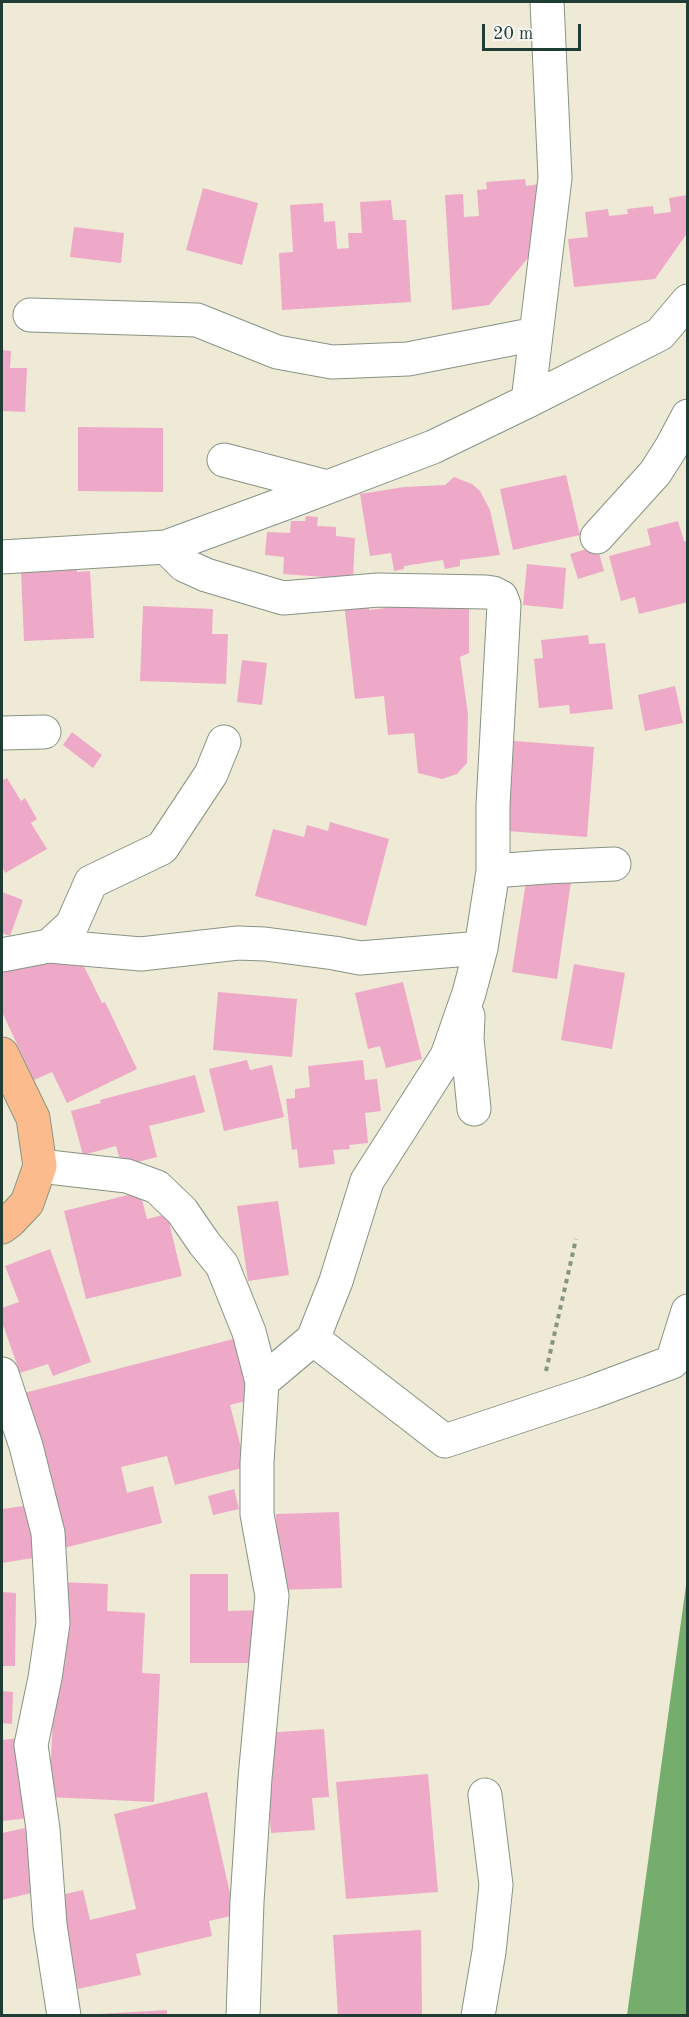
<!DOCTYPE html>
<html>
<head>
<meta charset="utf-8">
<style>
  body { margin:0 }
  #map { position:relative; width:689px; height:2017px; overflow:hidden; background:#eeead5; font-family:"Old Standard TT",serif }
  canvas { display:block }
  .frame { position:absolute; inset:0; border:3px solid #1f3d34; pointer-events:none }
  .scale { position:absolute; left:482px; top:24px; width:99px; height:27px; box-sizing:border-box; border:3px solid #1f3d34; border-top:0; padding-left:8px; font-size:18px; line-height:21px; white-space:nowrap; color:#1f3d34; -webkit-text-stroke:4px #f6f6f2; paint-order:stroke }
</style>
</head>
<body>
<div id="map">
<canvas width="689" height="2017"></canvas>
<div class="frame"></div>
<div class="scale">20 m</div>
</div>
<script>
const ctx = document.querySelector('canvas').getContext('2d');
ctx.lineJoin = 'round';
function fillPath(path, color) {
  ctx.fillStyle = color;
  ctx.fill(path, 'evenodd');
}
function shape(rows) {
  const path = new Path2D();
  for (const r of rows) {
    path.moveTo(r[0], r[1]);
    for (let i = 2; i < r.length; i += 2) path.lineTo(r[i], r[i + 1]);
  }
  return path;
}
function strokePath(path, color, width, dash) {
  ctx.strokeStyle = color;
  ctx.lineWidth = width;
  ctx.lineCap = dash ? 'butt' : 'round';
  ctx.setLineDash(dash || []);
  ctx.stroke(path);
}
const forest = shape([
  [687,1578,687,2015,627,2015]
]);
const building = shape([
  [525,179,526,186,554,182,542,241,489,305,452,310,445,195,463,194,464,217,479,216,477,190,487,189,486,182],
  [203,188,258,203,242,265,186,250],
  [688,195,688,232,655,279,574,287,568,239,588,237,585,212,608,209,609,216,628,214,627,209,653,206,654,214,671,212,669,198],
  [391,200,393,220,406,220,411,302,282,310,279,253,293,252,290,205,323,203,324,222,335,221,337,249,349,248,348,233,362,233,360,202],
  [74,227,124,233,121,263,70,257],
  [2,350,11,351,10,368,27,368,25,412,2,411],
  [78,427,163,428,163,492,78,491],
  [566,475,580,535,513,550,500,489],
  [454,477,472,484,480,491,490,510,500,555,460,560,460,566,445,569,443,560,404,566,404,569,394,571,391,553,370,556,360,494,404,487,445,485],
  [306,516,318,517,317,526,336,527,336,536,355,538,353,579,283,574,284,557,265,555,267,532,290,533,291,521,305,521],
  [678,521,684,541,688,541,688,602,639,614,635,597,621,601,609,556,651,545,647,529],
  [597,546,604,571,578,579,570,554],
  [77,563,77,572,90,571,94,638,24,641,21,572],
  [527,564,566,568,563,609,523,605],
  [469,596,469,653,460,657,468,714,467,763,457,774,442,779,418,773,414,733,388,735,384,696,355,699,344,603,368,601,369,610,386,608,386,602],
  [143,606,213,609,212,634,228,634,226,684,140,681],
  [588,635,589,644,605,643,613,709,570,714,569,705,539,708,534,659,543,658,541,640],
  [242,660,267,663,262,705,237,702],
  [675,686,683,723,645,731,638,695],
  [72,732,102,755,93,768,63,745],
  [514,741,594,747,587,837,507,831],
  [2,777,3,780,7,778,21,801,25,798,37,819,31,823,47,849,5,873,2,866],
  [330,822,389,839,366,926,255,896,273,829,304,837,307,825,328,831],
  [527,875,571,882,557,979,512,972],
  [2,892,23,900,10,936,2,933],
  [76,950,102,1003,105,1002,137,1069,67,1103,52,1072,34,1080,2,1012,2,961],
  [574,964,625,973,612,1049,561,1040],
  [403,982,422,1059,386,1068,380,1046,368,1049,355,993],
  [218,992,297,999,292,1057,213,1050],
  [247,1060,250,1070,272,1065,284,1117,224,1131,209,1069],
  [363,1060,365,1080,377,1079,381,1111,365,1113,368,1143,349,1145,350,1149,333,1150,335,1164,299,1168,297,1149,292,1150,286,1099,295,1098,295,1089,310,1087,308,1066],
  [195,1075,205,1112,149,1126,157,1157,122,1166,116,1146,83,1155,71,1111,101,1103,100,1100],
  [140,1192,147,1219,167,1214,182,1276,86,1299,64,1211],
  [278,1201,289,1275,248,1281,237,1206],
  [50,1249,91,1362,53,1376,48,1364,20,1373,2,1322,2,1308,19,1302,5,1266],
  [241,1337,257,1398,230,1405,246,1467,175,1485,167,1456,121,1467,127,1493,153,1486,162,1523,64,1548,24,1393],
  [234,1489,239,1509,213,1515,208,1496],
  [31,1505,39,1557,2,1563,2,1509],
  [339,1512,342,1588,279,1590,276,1514],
  [190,1574,228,1574,228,1611,263,1610,263,1663,190,1663],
  [60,1582,108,1584,107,1611,145,1613,142,1673,160,1674,154,1802,49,1797],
  [2,1592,16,1593,15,1666,2,1666],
  [2,1691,13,1692,12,1724,2,1723],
  [324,1729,329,1797,312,1798,315,1830,271,1833,264,1733],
  [19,1738,29,1818,2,1821,2,1740],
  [428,1774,438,1892,346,1899,336,1782],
  [207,1792,235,1915,209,1921,212,1936,136,1954,141,1975,78,1989,57,1896,83,1890,90,1920,136,1909,114,1814],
  [25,1828,40,1891,2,1900,2,1833],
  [421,1930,422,2013,419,2016,338,2016,333,1935],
  [167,2010,167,2016,99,2016,99,2014]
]);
const path = shape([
  [546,1371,576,1239]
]);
const minor = shape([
  [30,315,197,320,277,352,332,362,408,359,536,334],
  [528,401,555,178,547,2],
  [224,460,327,487],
  [597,537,655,473,671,448,688,416],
  [166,547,184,565,206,575,283,598,378,590,486,592,493,593,501,597,504,605,493,805,493,871,481,948,469,993,447,1056,367,1181,336,1281,313,1339,262,1382],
  [2,557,166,547,291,501,433,447,528,401,660,334,688,301],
  [2,733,44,732],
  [493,871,546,867,614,864],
  [49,946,72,925,91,882,162,848,211,774,224,742],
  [2,955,49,946,141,954,238,943,265,944,334,953,360,958,481,948],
  [468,1016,467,1039,474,1109],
  [40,1166,127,1176,157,1187,182,1211,204,1243,222,1265,249,1332,262,1382,257,1463,257,1514,272,1596,255,1778,247,1902,243,2016],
  [313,1339,445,1441,592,1392,672,1362,688,1311],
  [2,1374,26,1446,48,1533,53,1623,45,1678,31,1745,43,1829,50,1925,64,2016],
  [478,2016,489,1952,496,1885,485,1795]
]);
const major = shape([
  [2,1054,33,1118,40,1166,27,1203,10,1221,2,1227]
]);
fillPath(forest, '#75ae6c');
fillPath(building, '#eea9c8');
strokePath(minor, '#869484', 35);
strokePath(major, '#869484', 35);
strokePath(path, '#869484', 4, [4.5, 4.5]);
strokePath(minor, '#fff', 33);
strokePath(major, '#fbbb8c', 33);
</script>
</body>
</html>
